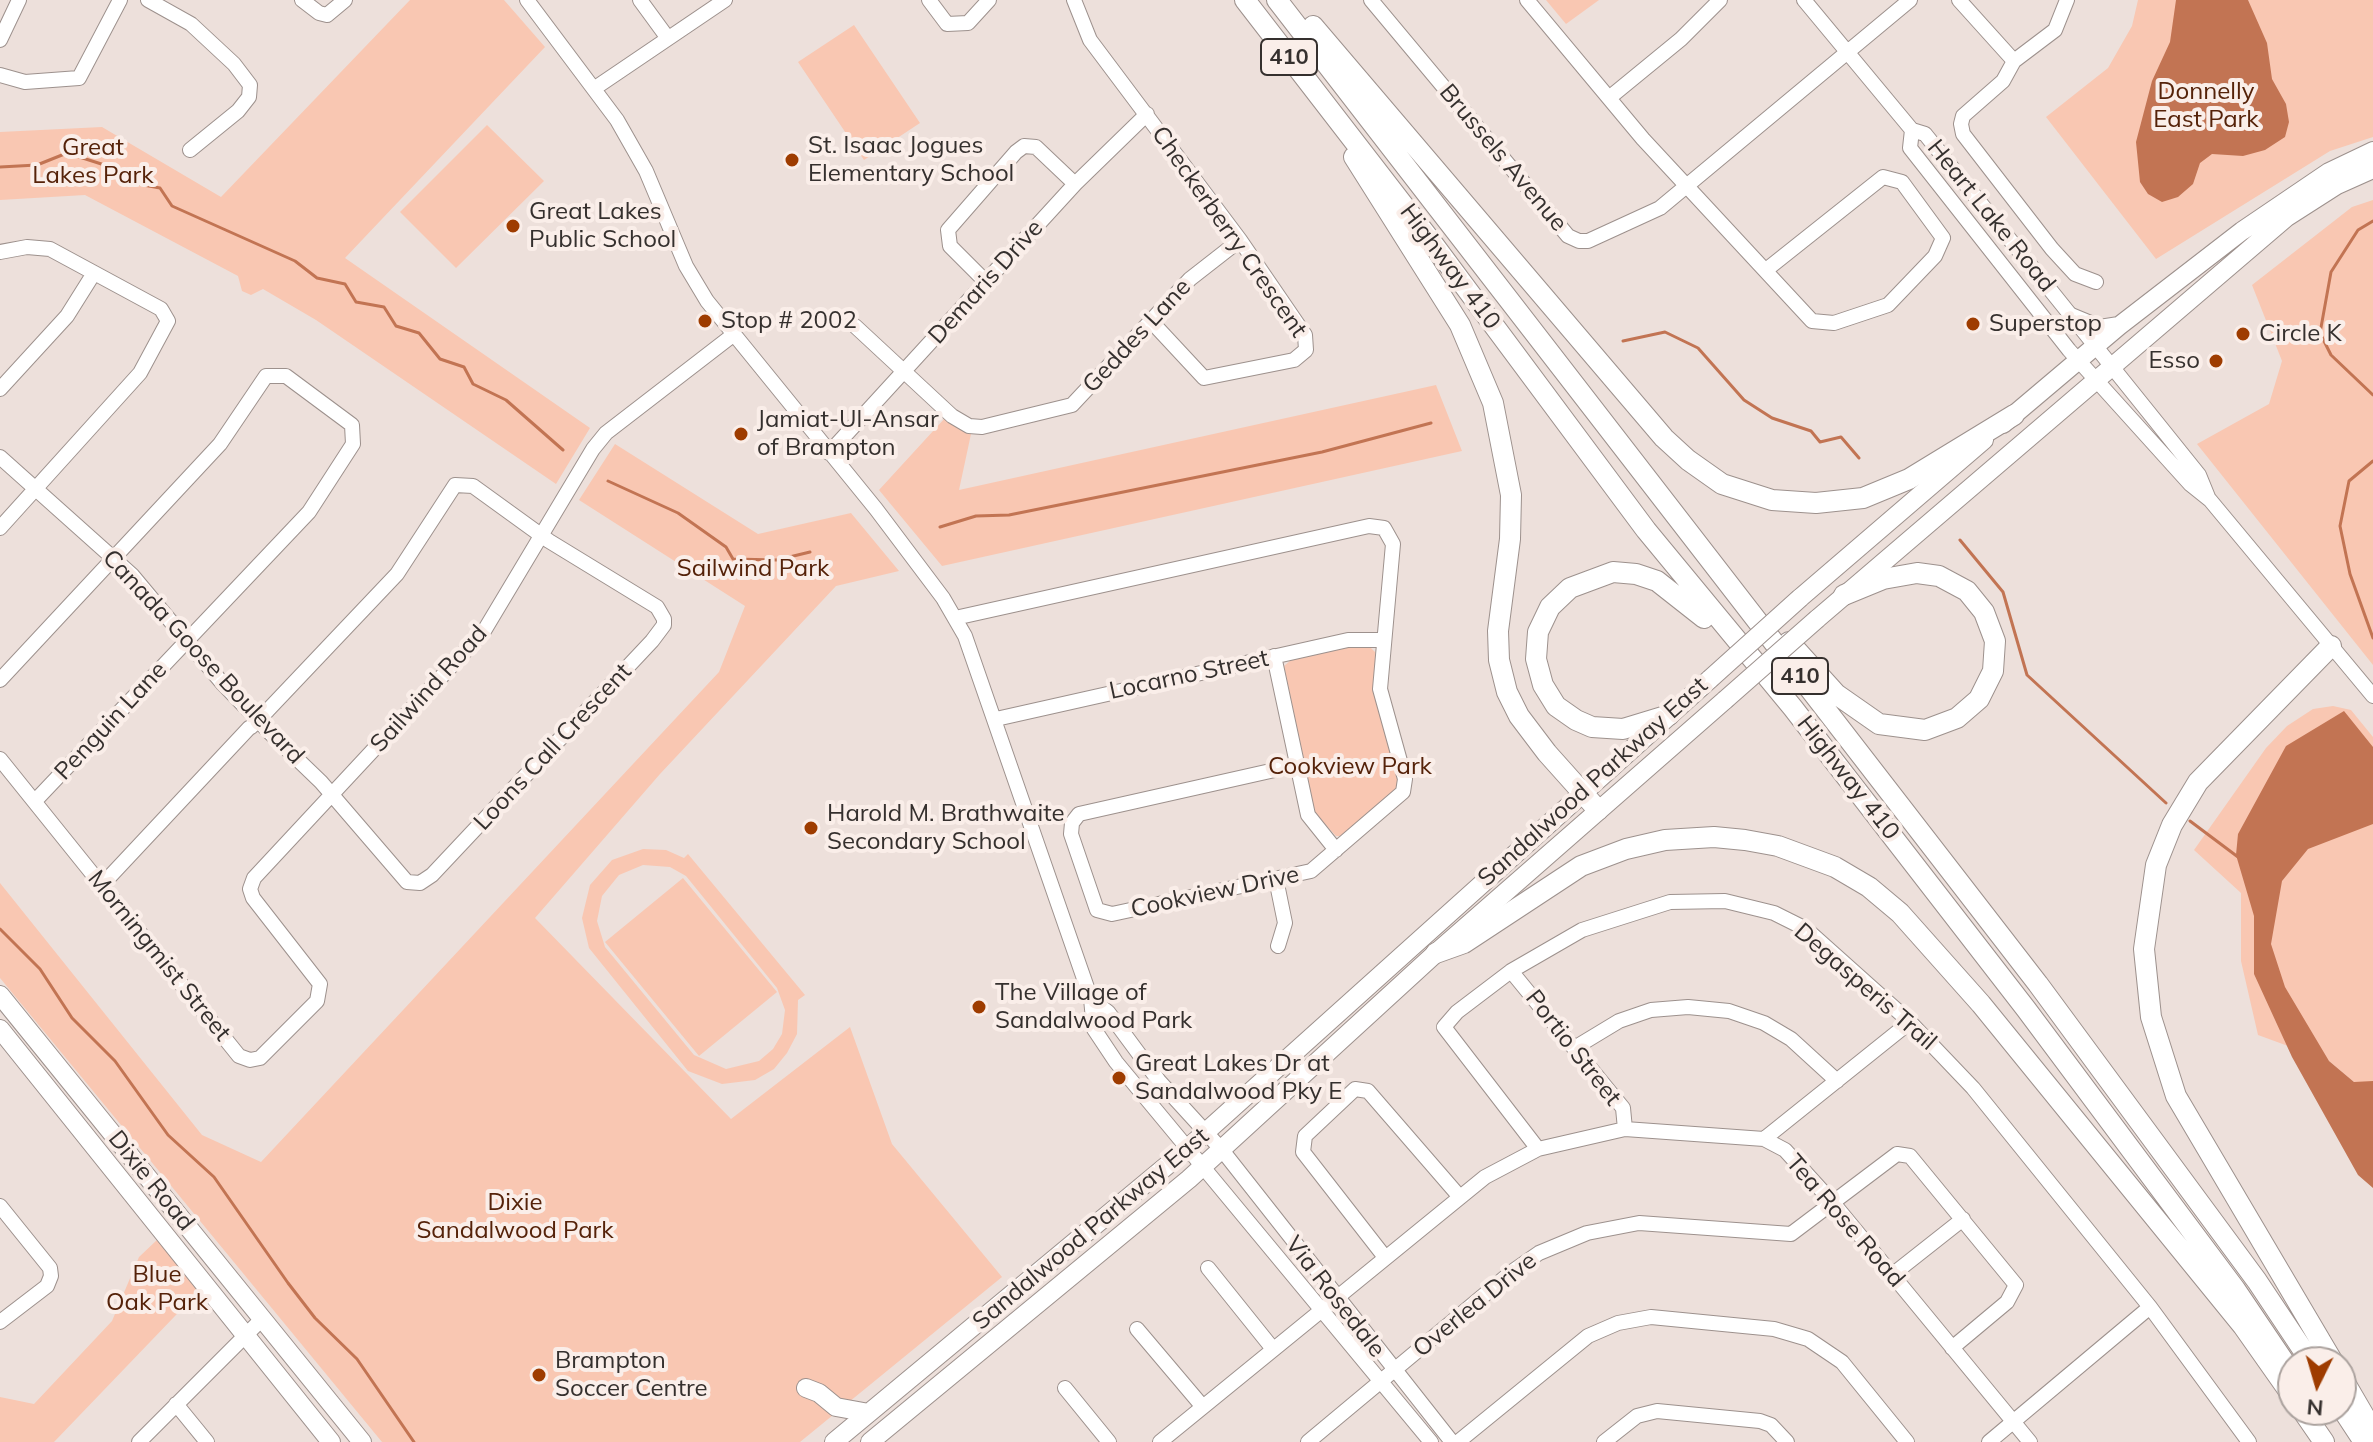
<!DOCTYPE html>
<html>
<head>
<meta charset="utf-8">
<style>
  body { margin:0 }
  #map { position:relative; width:2373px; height:1442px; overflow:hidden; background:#ede0db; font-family:Mulish,sans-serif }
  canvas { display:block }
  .north { position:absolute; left:2277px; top:1346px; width:80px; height:80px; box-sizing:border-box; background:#faeee9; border:2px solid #aba29e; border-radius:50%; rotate:185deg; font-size:22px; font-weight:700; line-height:32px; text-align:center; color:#35302e }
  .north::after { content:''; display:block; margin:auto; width:28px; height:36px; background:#9e3c00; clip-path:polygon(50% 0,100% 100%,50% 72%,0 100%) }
</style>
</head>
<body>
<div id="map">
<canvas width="2373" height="1442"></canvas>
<div class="north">N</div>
</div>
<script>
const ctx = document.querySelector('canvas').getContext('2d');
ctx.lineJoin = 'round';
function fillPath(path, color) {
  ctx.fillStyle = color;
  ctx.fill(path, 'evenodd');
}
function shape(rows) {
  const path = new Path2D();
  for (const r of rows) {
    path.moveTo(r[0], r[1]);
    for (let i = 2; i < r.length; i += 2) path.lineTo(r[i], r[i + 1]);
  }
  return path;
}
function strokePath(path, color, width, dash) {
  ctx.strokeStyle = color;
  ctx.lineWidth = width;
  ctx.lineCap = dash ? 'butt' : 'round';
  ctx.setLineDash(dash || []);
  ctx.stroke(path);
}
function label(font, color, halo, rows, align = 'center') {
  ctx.font = font + ' Mulish,sans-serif';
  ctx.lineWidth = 8;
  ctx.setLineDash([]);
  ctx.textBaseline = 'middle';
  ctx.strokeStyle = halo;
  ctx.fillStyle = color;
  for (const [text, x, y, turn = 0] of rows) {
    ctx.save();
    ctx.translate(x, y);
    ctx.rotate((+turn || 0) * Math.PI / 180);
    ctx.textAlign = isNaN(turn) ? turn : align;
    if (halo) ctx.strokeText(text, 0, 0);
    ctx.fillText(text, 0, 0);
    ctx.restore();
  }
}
const green = shape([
  [410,0,504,0,545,47,345,258,590,428,556,484,316,320,263,289,251,295,242,291,238,276,85,195,0,200,0,132,102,127,221,197],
  [1546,0,1599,0,1566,24],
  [2138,0,2373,0,2373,137,2330,151,2156,259,2046,117,2108,68,2132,26],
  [854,25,920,123,864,160,798,62],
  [487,125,544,181,456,268,400,212],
  [2373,200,2373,665,2197,444,2269,404,2282,361,2252,285,2352,207],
  [1436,385,1462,451,942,566,879,490,945,418,971,434,959,490],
  [615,444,758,534,851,513,899,571,836,586,660,774,535,918,731,1119,850,1027,892,1144,1002,1277,800,1442,382,1442,0,978,0,883,202,1135,261,1162,719,672,745,606,579,500],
  [1355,646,1369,646,1375,652,1399,782,1395,790,1341,836,1336,836,1315,813,1284,666,1291,660],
  [2333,706,2351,710,2373,737,2373,1081,2367,1083,2354,1082,2329,1061,2258,1035,2241,961,2241,893,2194,850,2266,748,2287,726,2313,709],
  [643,849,666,850,684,858,688,854,805,995,798,1000,797,1034,787,1053,774,1069,755,1080,722,1084,688,1071,589,948,582,918,590,885,612,860],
  [643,865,670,867,686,876,777,988,785,1010,782,1034,773,1049,759,1061,726,1069,694,1055,605,947,597,921,602,896,619,875],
  [683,878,777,992,699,1056,605,942],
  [158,1239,199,1291,54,1442,0,1442,0,1397,34,1404,112,1321,139,1257]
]);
const water = shape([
  [2176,0,2248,0,2267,43,2272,79,2286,104,2289,122,2285,137,2265,150,2243,156,2212,154,2200,163,2193,184,2178,197,2162,202,2148,194,2140,182,2136,142,2152,81,2170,42],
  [2344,711,2373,747,2373,824,2308,849,2282,881,2271,944,2285,987,2329,1061,2354,1082,2373,1081,2373,1188,2358,1175,2292,1057,2254,974,2254,916,2236,855,2238,834,2286,746]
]);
const stream = shape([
  [0,167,37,165,67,153,117,169,132,183,160,188,172,206,295,261,317,278,345,284,356,302,384,307,396,326,419,333,440,359,464,367,473,384,506,400,563,450],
  [2373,221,2358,230,2331,272,2320,333,2331,355,2373,395],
  [1623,341,1665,332,1698,348,1744,400,1772,418,1811,431,1820,442,1841,437,1859,458],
  [2373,461,2349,481,2340,526,2350,574,2373,638],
  [608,481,678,513,726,547,733,559,777,560,810,552],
  [940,527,976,516,1009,515,1322,452,1431,423],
  [1960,540,2003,592,2027,675,2166,803],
  [2190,821,2238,857],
  [0,929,40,969,72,1018,115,1061,168,1135,214,1177,288,1283,315,1318,357,1359,414,1442]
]);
const minor = shape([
  [148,0,191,24,234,64,250,85,249,97,238,111,190,150],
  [302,0,319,13,327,15,345,0],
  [527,0,617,120,646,171,686,266,707,301,876,509,943,598,965,636,1091,999,1094,1029,1116,1062,1431,1442],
  [640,0,667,37],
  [929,0,947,24,968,23,989,0],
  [1074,0,1090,40,1240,240,1305,335,1306,350,1294,360,1204,378,1150,320],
  [1371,0,1568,236,1579,241,1588,241,1660,208,1910,0],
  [1527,0,1643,139,1812,321,1834,323,1888,305,1935,256,1943,238,1902,182,1883,177,1766,270],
  [1804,0,1912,130,1925,134,2199,475,2208,497],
  [1959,0,2014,61],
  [2067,0,2055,30,2014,61,2003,81,1963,116,1961,124,1963,134,2052,249,2075,274,2096,282],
  [0,40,19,0],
  [0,75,25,82,79,78,120,0],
  [595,88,725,0],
  [1609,98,1681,39,1720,0],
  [1912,130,1910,148,2069,350,2190,484,2210,500,2373,696],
  [0,252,27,247,50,249,161,309,168,321,140,373,0,528],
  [986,282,950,246,948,230,1016,152,1024,146,1036,147,1075,184],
  [855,326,952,416,969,426,982,427,1072,405,1190,279,1240,240],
  [0,389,67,316,94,273],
  [829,453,1075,184,1147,114],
  [0,457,132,575,223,684,248,710,258,720,267,730,321,782,407,882,420,883,432,875,652,641,664,625,664,619,657,607,549,541,473,486,455,485,397,574,268,710,251,727,249,728,101,886],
  [955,618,1369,526,1384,528,1393,544,1380,689,1405,779,1403,792,1311,871,1112,914,1097,910,1071,834,1072,823,1079,814,1297,765],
  [1274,656,1308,815,1336,850],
  [0,680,220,444,266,376,286,376,352,425,353,444,309,512,35,801],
  [996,719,1348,640,1384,640],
  [0,759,239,1056,250,1060,260,1058,317,1001,320,984,253,898,250,889,254,878,484,631,593,449,606,433,733,335],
  [1276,879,1285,923,1278,946],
  [1511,971,1623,1108,1625,1129],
  [1091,999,1108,1012,1159,1081,1222,1150,1452,1442],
  [1576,1047,1619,1021,1651,1010,1688,1007,1729,1011,1764,1023,1791,1039,1837,1081],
  [1764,1139,1910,1022],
  [1538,1149,1444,1027,1457,1012,1511,971,1582,930,1670,902,1725,901,1774,913,1806,929,1910,1022,1973,1088,2150,1307,2249,1442],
  [0,1206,50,1268,51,1276,47,1286,0,1322],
  [1384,1256,1303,1152,1305,1136,1355,1089,1368,1091,1459,1196],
  [1208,1268,1273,1349],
  [1892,1275,1963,1219],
  [1137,1329,1203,1407],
  [1065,1388,1109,1442],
  [176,1404,207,1442],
  [139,1442,261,1320],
  [1160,1442,1485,1177,1538,1149,1625,1129,1764,1139,1785,1150,1834,1204,2030,1442],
  [1308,1442,1513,1271,1539,1253,1587,1233,1639,1223,1791,1234,1897,1154,1910,1156,2016,1285,2007,1302,1952,1348],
  [1458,1442,1588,1336,1618,1323,1651,1317,1774,1329,1808,1339,1842,1362,1907,1442],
  [1604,1442,1637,1416,1657,1411,1760,1421,1771,1425,1787,1442],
  [1989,1442,2150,1307]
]);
const major = shape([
  [2071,317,2100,329,2119,326],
  [2003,424,2119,326,2242,231,2329,172,2373,151],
  [1800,598,1984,440],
  [1817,619,2287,217,2337,185,2373,169],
  [0,995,362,1442],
  [0,1029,331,1442],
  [806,1388,819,1393,836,1407,869,1413],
  [834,1442,1188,1148,1710,679],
  [870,1442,1189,1179,1436,953,1725,700]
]);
const highway = shape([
  [1245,0,1428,237,1646,530,1793,708,2026,1009,2235,1289,2293,1375],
  [1277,0,2038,984,2257,1281,2311,1362],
  [1313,26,1664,438,1688,460,1722,484,1772,500,1816,503,1863,498,1909,479,2014,415],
  [1354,157,1460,325,1493,403,1511,495,1510,539,1498,631,1499,660,1507,692,1519,716,1547,753,1598,810],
  [1789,642,1836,694,1879,724,1925,730,1957,718,1979,699,1993,671,1995,641,1984,612,1967,591,1939,576,1917,573,1883,579,1844,595],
  [2331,646,2198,782,2172,825,2156,865,2144,949,2151,1017,2176,1096,2333,1362],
  [1669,715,1623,729,1592,727,1576,720,1556,706,1543,685,1536,659,1538,632,1550,607,1570,588,1613,572,1636,574,1657,581,1704,618],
  [1436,953,1464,943,1581,866,1626,849,1665,840,1714,837,1745,840,1778,846,1835,867,1869,887,1900,913,1981,1004,2243,1326,2293,1397],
  [2341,1376,2373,1431],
  [2341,1407,2364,1442],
  [2302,1410,2324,1442]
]);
const majorBridge = shape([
  [1710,679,1800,598],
  [1725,700,1817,619]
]);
const markers = [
  [792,160,8,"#9e3c00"],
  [513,226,8,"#9e3c00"],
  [705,321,8,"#9e3c00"],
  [1973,324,8,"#9e3c00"],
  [2243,334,8,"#9e3c00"],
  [2216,361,8,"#9e3c00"],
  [741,434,8,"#9e3c00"],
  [811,828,8,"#9e3c00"],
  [979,1007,8,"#9e3c00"],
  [1119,1078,8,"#9e3c00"],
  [539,1375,8,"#9e3c00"]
];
const shields = [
  [1289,57,56],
  [1800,676,56]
];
const shieldNames = [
  ["410",1289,57],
  ["410",1800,676]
];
const parkNames = [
  ["Donnelly",2206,92],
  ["East Park",2206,120],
  ["Great",93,148],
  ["Lakes Park",93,176],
  ["Sailwind Park",753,569],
  ["Cookview Park",1350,767],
  ["Dixie",515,1203],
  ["Sandalwood Park",515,1231],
  ["Blue",157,1275],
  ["Oak Park",157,1303]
];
const poiNames = [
  ["St. Isaac Jogues",808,146],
  ["Elementary School",808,174],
  ["Great Lakes",529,212],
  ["Public School",529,240],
  ["Stop # 2002",721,321],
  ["Superstop",1989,324],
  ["Circle K",2259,334],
  ["Esso",2200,361,"right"],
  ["Jamiat-Ul-Ansar",757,420],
  ["of Brampton",757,448],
  ["Harold M. Brathwaite",827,814],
  ["Secondary School",827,842],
  ["The Village of",995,993],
  ["Sandalwood Park",995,1021],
  ["Great Lakes Dr at",1135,1064],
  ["Sandalwood Pky E",1135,1092],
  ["Brampton",555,1361],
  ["Soccer Centre",555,1389]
];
const streetNames = [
  ["Brussels Avenue",1503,158,50],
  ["Heart Lake Road",1991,216,51],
  ["Checkerberry Crescent",1229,232,55],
  ["Highway 410",1450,267,53],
  ["Demaris Drive",986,282,-48],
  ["Geddes Lane",1137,336,-47],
  ["Canada Goose Boulevard",203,657,47],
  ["Locarno Street",1189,675,-12],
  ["Sailwind Road",429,689,-48],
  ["Penguin Lane",111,721,-47],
  ["Loons Call Crescent",553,747,-47],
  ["Highway 410",1848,778,52],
  ["Sandalwood Parkway East",1593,782,-42],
  ["Cookview Drive",1215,892,-12],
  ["Morningmist Street",159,956,51],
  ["Degasperis Trail",1865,987,41],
  ["Portio Street",1573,1048,52],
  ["Dixie Road",151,1181,51],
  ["Tea Rose Road",1845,1221,49],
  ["Sandalwood Parkway East",1091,1229,-40],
  ["Via Rosedale",1335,1297,52],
  ["Overlea Drive",1475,1305,-39]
];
fillPath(green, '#f9c7b2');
fillPath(water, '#c27453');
strokePath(stream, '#c27453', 3);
strokePath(minor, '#9d918d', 16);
strokePath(major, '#9d918d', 20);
strokePath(highway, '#9d918d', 22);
strokePath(minor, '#fff', 14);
strokePath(major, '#fff', 18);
strokePath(highway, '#fff', 20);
strokePath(majorBridge, '#9d918d', 20, []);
strokePath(majorBridge, '#fff', 18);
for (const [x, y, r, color] of markers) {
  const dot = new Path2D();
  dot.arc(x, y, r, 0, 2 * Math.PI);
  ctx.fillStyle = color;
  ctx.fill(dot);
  strokePath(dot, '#faeee9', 3);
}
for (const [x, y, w] of shields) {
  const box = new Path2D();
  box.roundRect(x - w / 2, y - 18, w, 36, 6);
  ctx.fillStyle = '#faeee9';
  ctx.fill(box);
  strokePath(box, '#35302e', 2);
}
label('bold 22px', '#35302e', null, shieldNames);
label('24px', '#552209', '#faeee9', parkNames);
label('24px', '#35302e', '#faeee9', poiNames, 'left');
label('24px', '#35302e', '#faeee9', streetNames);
</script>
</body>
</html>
